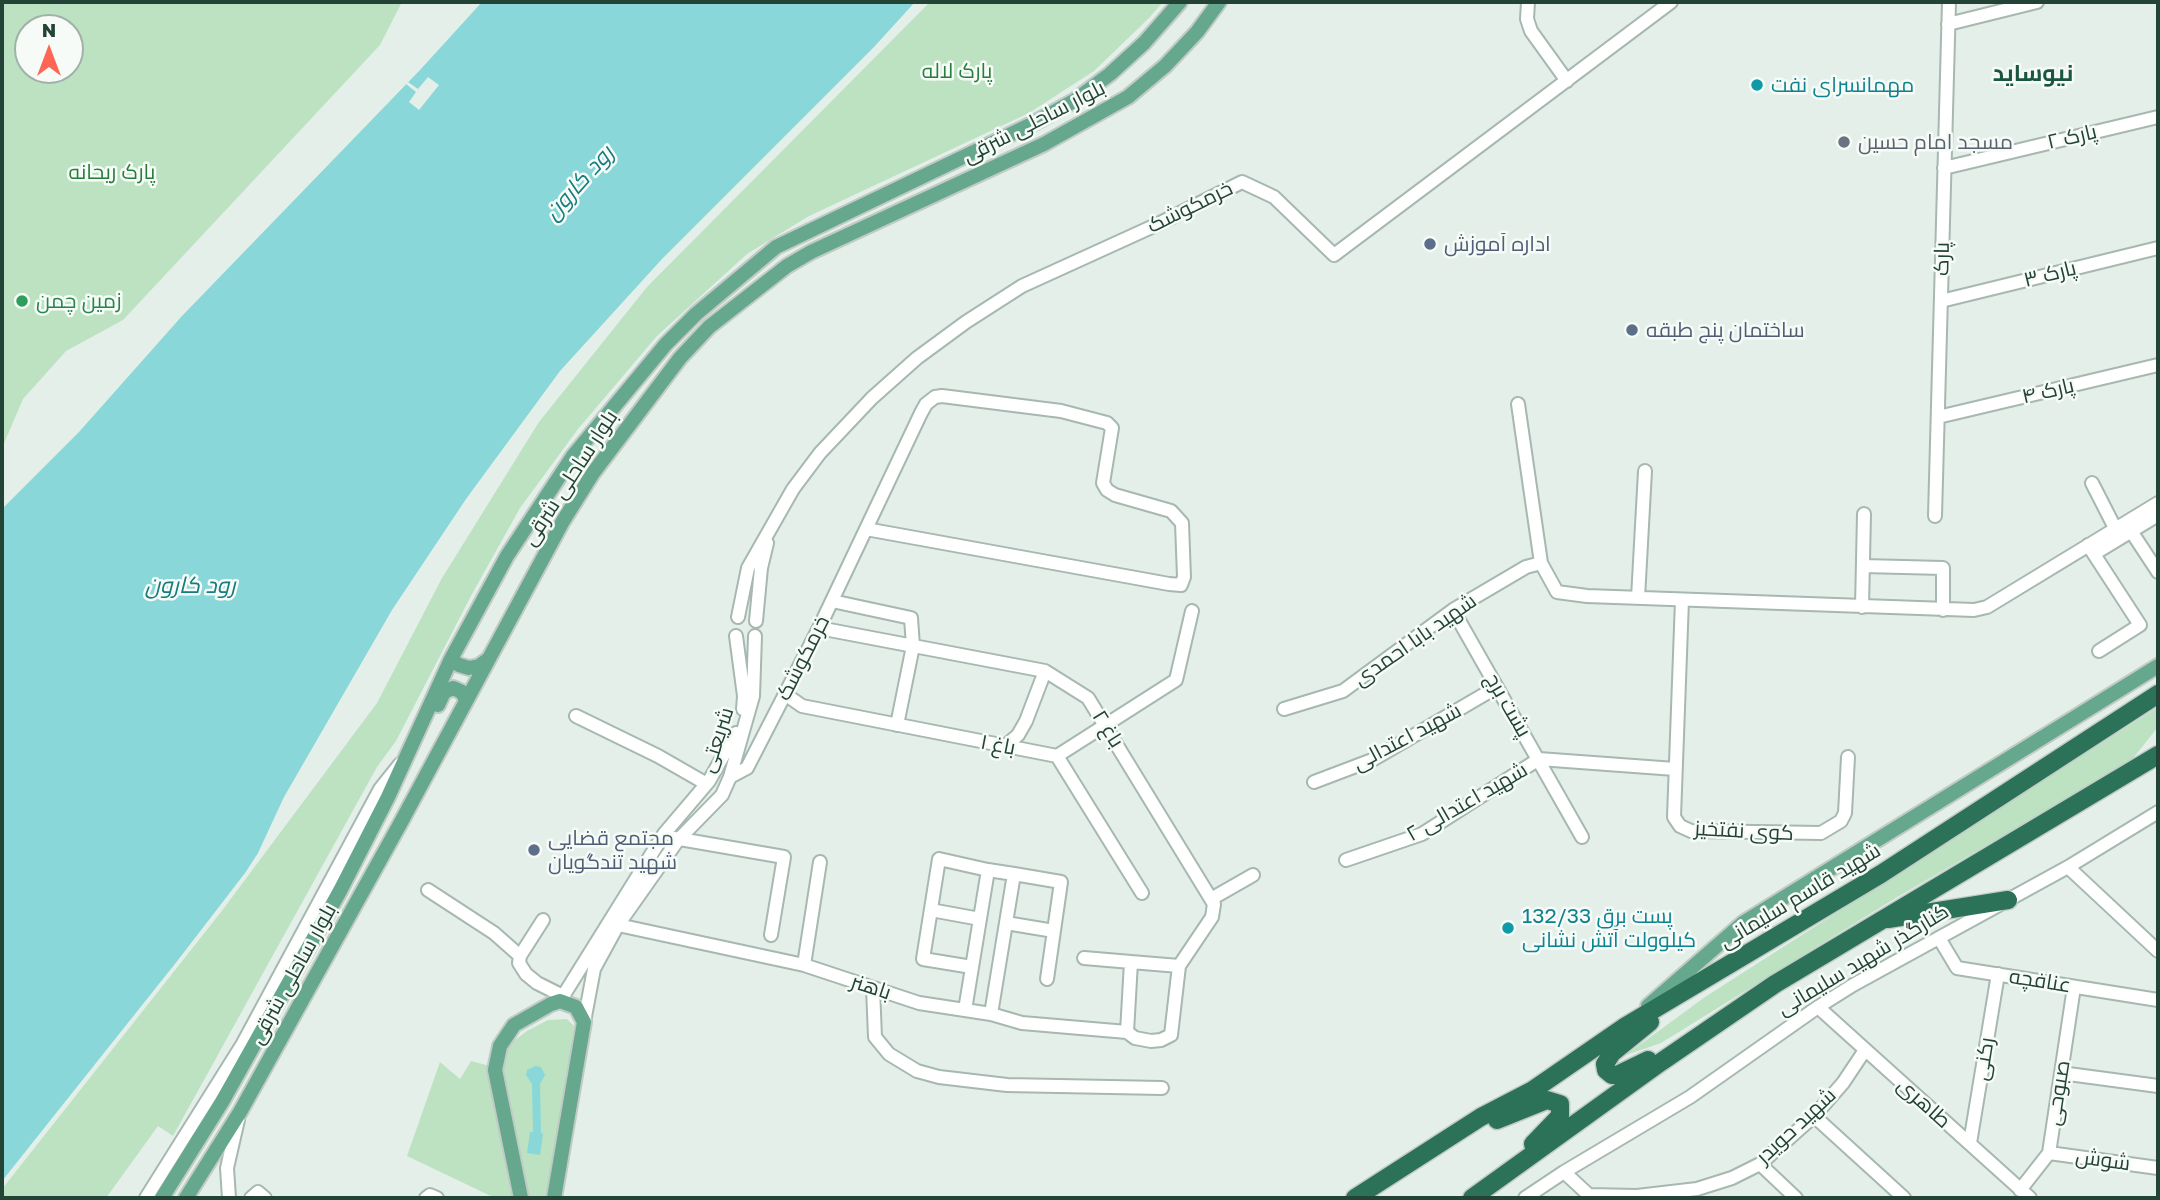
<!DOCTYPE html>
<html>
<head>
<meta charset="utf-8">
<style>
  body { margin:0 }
  #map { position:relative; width:2160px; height:1200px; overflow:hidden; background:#e4efe9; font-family:"Golos Text",sans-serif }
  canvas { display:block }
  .frame { position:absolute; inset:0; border:4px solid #224335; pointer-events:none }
  .north { position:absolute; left:14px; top:14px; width:70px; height:70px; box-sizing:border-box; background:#f6fbf7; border:2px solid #a1b1a9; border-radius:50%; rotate:0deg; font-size:19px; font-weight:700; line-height:28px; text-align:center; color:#224335 }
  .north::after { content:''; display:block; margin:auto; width:24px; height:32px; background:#fd6654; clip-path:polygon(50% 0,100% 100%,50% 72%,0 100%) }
</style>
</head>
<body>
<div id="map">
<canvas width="2160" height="1200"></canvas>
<div class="frame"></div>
<div class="north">N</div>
</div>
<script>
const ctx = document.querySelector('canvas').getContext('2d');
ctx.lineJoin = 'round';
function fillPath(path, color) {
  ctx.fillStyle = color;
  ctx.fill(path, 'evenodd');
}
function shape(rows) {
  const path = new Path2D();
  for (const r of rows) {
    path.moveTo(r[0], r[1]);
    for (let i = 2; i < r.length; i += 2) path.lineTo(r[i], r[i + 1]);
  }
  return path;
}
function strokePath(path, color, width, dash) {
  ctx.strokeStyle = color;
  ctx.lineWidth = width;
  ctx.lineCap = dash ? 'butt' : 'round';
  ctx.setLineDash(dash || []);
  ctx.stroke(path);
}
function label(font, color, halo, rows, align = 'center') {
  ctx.font = font + ' "Golos Text",Cairo,sans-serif';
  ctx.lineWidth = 5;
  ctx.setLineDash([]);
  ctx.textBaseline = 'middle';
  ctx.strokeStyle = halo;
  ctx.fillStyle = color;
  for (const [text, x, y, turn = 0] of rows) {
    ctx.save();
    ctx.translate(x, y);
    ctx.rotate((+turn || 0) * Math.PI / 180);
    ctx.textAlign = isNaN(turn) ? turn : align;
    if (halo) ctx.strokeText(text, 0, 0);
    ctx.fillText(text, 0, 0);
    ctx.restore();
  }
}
const green = shape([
  [2,2,402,2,380,45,123,320,66,351,23,399,2,448],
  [28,28,70,28,70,70,28,70],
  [930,2,1163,2,1149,18,1094,71,1029,113,809,216,747,254,657,336,578,429,520,508,472,594,396,741,377,767,173,1136,158,1126,106,1198,2,1198,2,1189,221,912,377,703,442,578,539,422,647,287],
  [2158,707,2158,727,2130,762,1894,899,1661,1043,1626,1055,1705,997],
  [567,1019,574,1026,548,1198,526,1198,500,1072,504,1048,527,1031,548,1020],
  [471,1061,490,1066,489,1079,512,1198,495,1198,407,1156,440,1062,460,1079]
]);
const water = shape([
  [482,2,915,2,874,47,662,259,560,371,466,499,392,610,284,797,258,853,245,873,178,960,2,1181,2,509,79,432,182,316,420,70],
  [536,1066,541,1067,545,1075,540,1084,541,1133,543,1134,540,1155,527,1153,530,1132,533,1132,532,1084,526,1075,527,1070]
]);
const pier = shape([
  [428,77,439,85,419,110,409,102,416,92,406,84,408,82,418,89]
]);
const minor = shape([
  [1528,2,1527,19,1531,31,1567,81],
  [1948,24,2037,2],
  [1944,168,2158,117],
  [1941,301,2158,248],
  [1518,404,1541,563,1557,592,1587,596,1974,610,1987,607,2158,503],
  [1938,417,2158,365],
  [2092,483,2115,528],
  [1935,516,1949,2],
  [2131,531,2158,572],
  [2088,545,2140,625,2099,651],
  [2094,554,2158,515],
  [1863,566,1943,568,1943,610],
  [1638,598,1645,471],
  [1682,600,1674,817,1680,826,1691,831,1821,833,1841,821,1845,813,1848,757],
  [832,601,911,618,913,646,897,725],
  [1862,607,1864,514],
  [1453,610,1582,837],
  [738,617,748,568,793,489,820,453,872,398,917,358,966,322,1022,286,1156,225,1242,182,1274,197,1334,255,1671,2],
  [756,621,761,568,767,543],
  [819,628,1045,671,1088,698,1214,904,1212,917,1179,966,1171,1035,1161,1040,1151,1041,1135,1038,1127,1032,1131,962,1179,966],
  [736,636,744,696,743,709],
  [785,694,802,706,1057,756,1142,893],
  [1284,709,1343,691,1453,610,1526,567,1541,563],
  [576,716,658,756,705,783],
  [1004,747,1018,735,1026,721,1045,671],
  [1057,756,1176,680,1192,611],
  [730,777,747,768,819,628,921,413,926,404,935,397,942,396,1061,411,1107,423,1112,428,1103,483,1107,490,1115,495,1171,511,1182,523,1184,577,1181,585,1169,584,866,529],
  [1314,782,1372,760,1497,687],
  [674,838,784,857,771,935],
  [1346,860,1422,834,1539,759,1675,769],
  [2068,867,2158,951],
  [1014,874,1061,882,1047,979],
  [428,890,494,933,520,956,519,963,526,974,537,983,563,996],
  [1211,899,1253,875],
  [931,910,980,919],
  [1006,923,1054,931],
  [618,925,804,965,919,1003,991,1014,1022,1023,1127,1032],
  [1939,938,1957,968,2158,1000],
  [520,956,543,920],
  [1084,958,1131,962],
  [804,965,820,862],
  [972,967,923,959,939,859,988,870],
  [873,988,875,1037,889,1054,917,1071,939,1077,1007,1085,1162,1088],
  [560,1001,664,834,709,781,736,733],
  [1818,1007,2030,1198],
  [965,1010,988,870,1014,874,991,1014],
  [584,1022,594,969,618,925,678,840,722,795,730,777,753,696,755,636],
  [2061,1073,2158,1086],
  [1814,1116,1904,1198],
  [1970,1143,1998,974],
  [2049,1153,2158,1168],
  [1760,1164,1796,1198],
  [1564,1172,1592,1198],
  [2020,1190,2049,1153,2074,987],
  [1588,1195,1637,1196,1697,1189,1732,1178,1760,1164,1814,1116,1843,1083,1865,1050],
  [146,1198,242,1045,380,789,400,764],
  [229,1198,227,1168,238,1120],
  [251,1198,258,1192,265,1198],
  [426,1198,430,1195,437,1198],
  [1525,1198,1564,1172,1690,1097,1818,1007,1853,985,2068,867,2158,812]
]);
const major = shape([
  [451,659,459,665,469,668,479,666,487,660],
  [438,705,444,692,453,688,462,692,466,700],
  [1648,1006,1743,923,2158,666],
  [162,1198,222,1102,340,891,388,797,451,659,507,556,573,456,666,344,696,314,776,247,1034,123,1074,101,1110,74,1144,43,1180,2],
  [186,1198,240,1112,400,824,563,521,593,473,680,358,709,327,787,266,811,252,1044,144,1128,97,1165,66,1197,32,1219,2],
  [521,1198,495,1070,500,1046,514,1025,551,1004,560,1001,576,1007,584,1022,554,1198]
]);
const highway = shape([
  [1888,919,2008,900],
  [1648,1060,1617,1075,1612,1075,1606,1070,1605,1064,1612,1053,1650,1022],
  [1497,1120,1547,1100,1560,1104,1560,1116,1533,1144],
  [1355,1198,1481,1117,1533,1090,1626,1026,1881,874,2158,694],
  [1472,1198,1661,1062,1775,984,2158,755]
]);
const markers = [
  [1757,85,7,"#0f9aa8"],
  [1844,142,7,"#6b7280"],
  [1430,244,7,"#5c6f8a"],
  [22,301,7,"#2e9e5b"],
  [1632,330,7,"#5c6f8a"],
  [534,850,7,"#5c6f8a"],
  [1508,928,7,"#0f9aa8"]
];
const parkNames = [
  ["پارک لاله",957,71],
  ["پارک ریحانه",112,172]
];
const cultureNames = [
  ["مهمانسرای نفت",1771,85],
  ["پست برق 132/33",1522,916],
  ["کیلوولت آتش نشانی",1522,940]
];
const streetNames = [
  ["بلوار ساحلی شرقی",1034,122,-27],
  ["پارک ۲",2072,137,-13],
  ["خرمکوشک",1190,207,-26],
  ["پارک",1942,259,-89],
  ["پارک ۳",2050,274,-14],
  ["پارک ۴",2048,391,-13],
  ["بلوار ساحلی شرقی",570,478,-57],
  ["شهید بابا احمدی",1415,640,-35],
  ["خرمکوشک",803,658,-63],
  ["پشت برج",1508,705,60],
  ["باغ ۲",1108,729,58],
  ["شهید اعتدالی",1407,737,-28],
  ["شریعتی",717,740,-72],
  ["باغ ۱",998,745,11],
  ["شهید اعتدالی ۲",1467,802,-30],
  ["کوی نفتخیز",1744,831,3],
  ["شهید قاسم سلیمانی",1800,896,-31],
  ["کنارگذر شهید سلیمانی",1863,960,-31],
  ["بلوار ساحلی شرقی",293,974,-61],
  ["عنافچه",2040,981,9],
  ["باهنر",871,987,18],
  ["رکنی",1984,1059,-81],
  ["صبوحی",2058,1093,-81],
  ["طاهری",1924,1103,42],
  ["شهید حویدر",1796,1126,-43],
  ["شوش",2103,1160,8]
];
const worshipNames = [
  ["مسجد امام حسین",1858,142]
];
const serviceNames = [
  ["اداره آموزش",1444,244],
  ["ساختمان پنج طبقه",1646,330],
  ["مجتمع قضایی",548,838],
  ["شهید تندگویان",548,862]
];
const leisureNames = [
  ["زمین چمن",36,301]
];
const neighbourhoodNames = [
  ["نیوساید",2033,74]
];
const waterNames = [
  ["رود کارون",579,183,-48],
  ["رود کارون",190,586]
];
fillPath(green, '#bce2c1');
fillPath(water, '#89d7d8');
fillPath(pier, '#e4efe9');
strokePath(minor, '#a6b8af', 16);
strokePath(major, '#c1cac6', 18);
strokePath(highway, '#c1cac6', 21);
strokePath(minor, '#fff', 12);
strokePath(major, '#65a88e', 14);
strokePath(highway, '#2b7259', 18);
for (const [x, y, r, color] of markers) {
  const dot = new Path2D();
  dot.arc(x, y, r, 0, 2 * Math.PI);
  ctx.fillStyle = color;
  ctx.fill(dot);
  strokePath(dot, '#f6fbf7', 2.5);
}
label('21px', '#287d3d', '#f6fbf7', parkNames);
label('21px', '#0d838f', '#f6fbf7', cultureNames, 'left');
label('21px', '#224335', '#f6fbf7', streetNames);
label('21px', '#5b616d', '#f6fbf7', worshipNames, 'left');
label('21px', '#4e5e75', '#f6fbf7', serviceNames, 'left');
label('21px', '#27864d', '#f6fbf7', leisureNames, 'left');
label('bold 23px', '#1b5740', '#f6fbf7', neighbourhoodNames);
label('italic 23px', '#167c7f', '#f6fbf7', waterNames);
</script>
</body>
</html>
